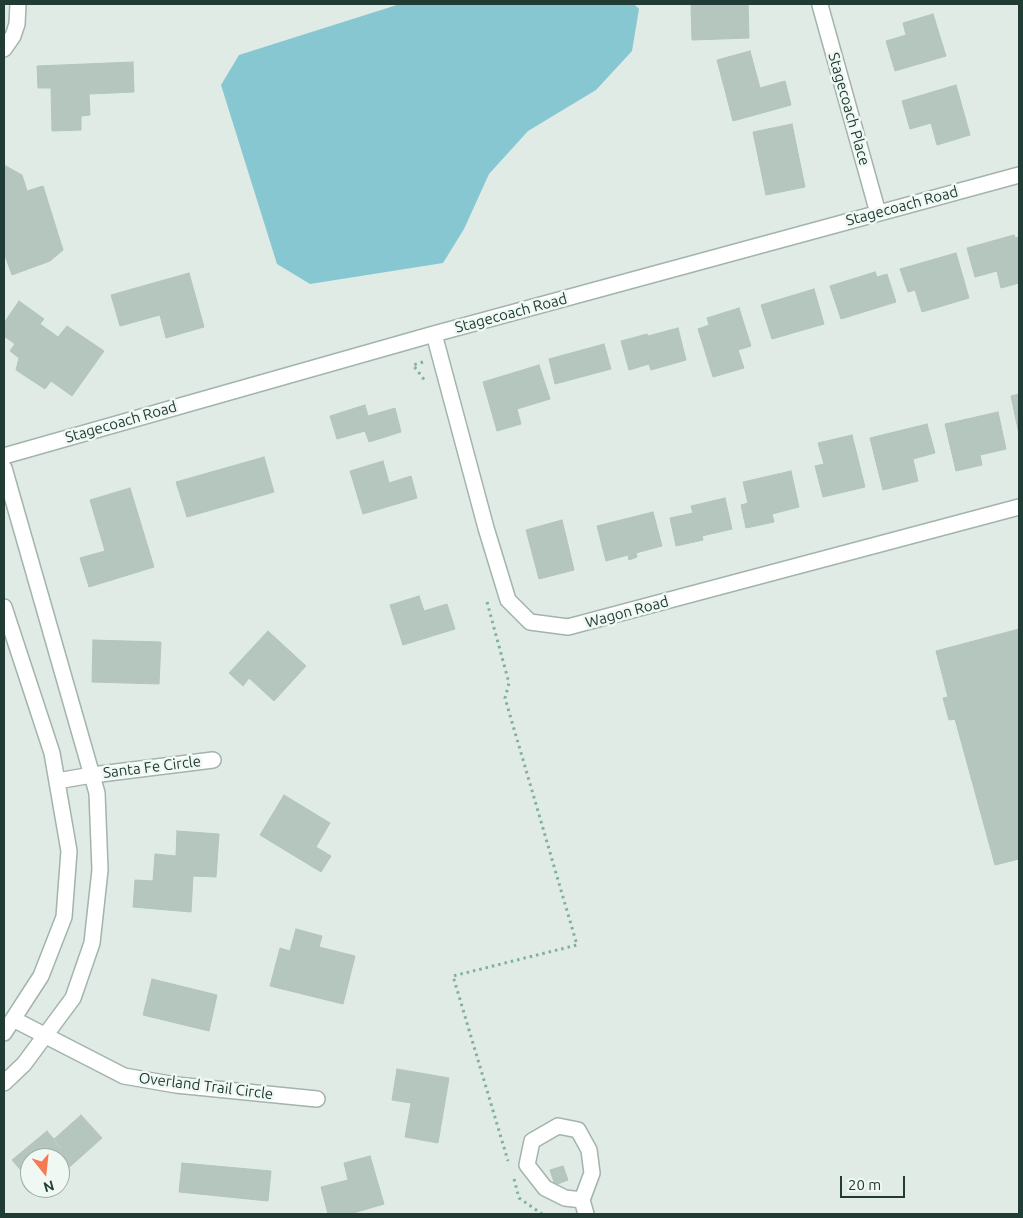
<!DOCTYPE html>
<html>
<head>
<meta charset="utf-8">
<style>
  body { margin:0 }
  #map { position:relative; width:1023px; height:1218px; overflow:hidden; background:#e0ebe6; font-family:Ubuntu,sans-serif }
  canvas { display:block }
  .frame { position:absolute; inset:0; border:5px solid #203c34; pointer-events:none }
  .north { position:absolute; left:20px; top:1148px; width:50px; height:50px; box-sizing:border-box; background:#f0f8f4; border:1px solid #9dada7; border-radius:50%; rotate:164deg; font-size:14px; font-weight:700; line-height:20px; text-align:center; color:#203c34 }
  .north::after { content:''; display:block; margin:auto; width:18px; height:22px; background:#f67953; clip-path:polygon(50% 0,100% 100%,50% 72%,0 100%) }
  .scale { position:absolute; left:840px; top:1176px; width:65px; height:22px; box-sizing:border-box; border:2px solid #203c34; border-top:0; padding-left:6px; font-size:15px; line-height:18px; white-space:nowrap; color:#203c34; -webkit-text-stroke:4px #f0f8f4; paint-order:stroke }
</style>
</head>
<body>
<div id="map">
<canvas width="1023" height="1218"></canvas>
<div class="frame"></div>
<div class="north">N</div>
<div class="scale">20 m</div>
</div>
<script>
const ctx = document.querySelector('canvas').getContext('2d');
ctx.lineJoin = 'round';
function fillPath(path, color) {
  ctx.fillStyle = color;
  ctx.fill(path, 'evenodd');
}
function shape(rows) {
  const path = new Path2D();
  for (const r of rows) {
    path.moveTo(r[0], r[1]);
    for (let i = 2; i < r.length; i += 2) path.lineTo(r[i], r[i + 1]);
  }
  return path;
}
function strokePath(path, color, width, dash) {
  ctx.strokeStyle = color;
  ctx.lineWidth = width;
  ctx.lineCap = dash ? 'butt' : 'round';
  ctx.setLineDash(dash || []);
  ctx.stroke(path);
}
function label(font, color, halo, rows, align = 'center') {
  ctx.font = font + ' Ubuntu,sans-serif';
  ctx.lineWidth = 5;
  ctx.setLineDash([]);
  ctx.textBaseline = 'middle';
  ctx.strokeStyle = halo;
  ctx.fillStyle = color;
  for (const [text, x, y, turn = 0] of rows) {
    ctx.save();
    ctx.translate(x, y);
    ctx.rotate((+turn || 0) * Math.PI / 180);
    ctx.textAlign = isNaN(turn) ? turn : align;
    if (halo) ctx.strokeText(text, 0, 0);
    ctx.fillText(text, 0, 0);
    ctx.restore();
  }
}
const water = shape([
  [400,4,634,4,639,9,632,51,596,90,528,131,489,174,464,229,443,263,310,284,277,264,221,85,239,55]
]);
const building = shape([
  [691,4,748,4,749,38,692,40,691,4],
  [933,14,946,56,895,71,886,41,906,35,903,23,933,14],
  [750,51,760,88,785,81,791,105,733,121,717,60,750,51],
  [133,62,134,92,89,94,90,115,81,116,81,130,52,131,51,88,38,88,37,66,133,62],
  [956,85,970,135,937,145,931,123,910,129,902,101,956,85],
  [792,124,805,187,766,195,753,132,792,124],
  [4,165,22,175,27,191,43,186,63,250,50,261,12,275,4,253,4,165],
  [1014,235,1015,238,1019,237,1019,283,1001,288,997,271,975,277,967,248,1014,235],
  [956,253,969,298,922,312,915,290,908,292,900,269,956,253],
  [875,272,877,277,887,274,896,302,841,319,830,286,875,272],
  [189,273,204,327,166,338,160,315,120,326,111,295,189,273],
  [814,289,824,324,772,339,761,305,814,289],
  [19,301,44,319,40,324,58,337,67,326,104,351,72,396,51,381,45,389,16,370,19,358,10,351,15,344,4,336,4,323,19,301],
  [739,308,751,346,738,350,744,368,713,377,698,329,709,325,707,318,739,308],
  [678,328,686,360,651,370,649,364,629,370,621,341,647,334,648,336,678,328],
  [604,344,611,369,555,384,549,359,604,344],
  [539,365,550,399,517,409,521,424,497,431,483,382,539,365],
  [1019,394,1019,434,1011,396,1019,394],
  [365,405,368,416,395,408,401,432,369,442,365,431,337,439,330,416,365,405],
  [998,412,1006,449,980,455,982,465,956,471,945,424,998,412],
  [927,424,935,453,913,459,918,481,883,490,870,438,927,424],
  [852,435,865,487,823,497,815,466,824,464,818,443,852,435],
  [264,457,274,492,187,517,176,482,264,457],
  [383,461,389,483,411,476,417,498,363,514,350,471,383,461],
  [791,471,799,507,772,514,774,522,746,528,741,505,748,503,743,482,791,471],
  [130,488,154,567,89,587,80,558,105,551,90,500,130,488],
  [725,498,732,529,702,536,703,540,676,546,670,518,693,513,691,506,725,498],
  [653,512,662,546,636,553,637,557,629,560,628,555,606,561,597,526,653,512],
  [562,520,574,570,539,579,526,530,562,520],
  [419,596,424,611,447,604,455,629,403,645,390,605,419,596],
  [1019,629,1019,859,995,865,955,719,949,720,943,698,948,697,936,651,1019,629],
  [268,631,306,666,274,701,249,678,243,686,229,673,268,631],
  [93,640,161,642,159,684,92,682,93,640],
  [284,795,330,823,316,847,331,856,321,872,260,835,284,795],
  [177,831,219,834,216,877,193,876,191,912,133,907,135,880,153,881,155,854,176,856,177,831],
  [296,929,322,936,319,947,355,956,343,1004,270,986,280,948,290,951,296,929],
  [152,979,217,995,209,1031,143,1015,152,979],
  [397,1069,449,1078,438,1143,405,1137,411,1103,392,1100,397,1069],
  [81,1115,102,1138,74,1163,53,1140,81,1115],
  [47,1131,74,1163,60,1175,60,1158,30,1158,30,1181,12,1160,47,1131],
  [370,1156,384,1204,350,1214,328,1214,321,1187,348,1180,344,1163,370,1156],
  [182,1163,271,1171,268,1201,179,1192,182,1163],
  [563,1166,568,1180,555,1185,550,1170,563,1166]
]);
const path = shape([
  [423,362,413,365,426,382],
  [487,602,509,683,505,698,577,945,453,976,508,1161],
  [514,1179,519,1198,542,1214]
]);
const minor = shape([
  [820,5,878,213],
  [4,49,13,36,17,24,18,4],
  [434,334,486,528,508,600,530,622,568,627,1019,507],
  [4,456,434,334,1019,175],
  [4,468,97,793,100,870,92,943,73,998,24,1064,4,1083],
  [4,607,52,753,69,851,64,917,41,976,4,1033],
  [57,781,92,775,213,760],
  [13,1019,124,1076,176,1085,317,1099],
  [582,1200,565,1198,545,1188,527,1165,532,1141,558,1126,578,1130,589,1150,592,1173,582,1200,586,1214]
]);
const streetNames = [
  ["Stagecoach Place",849,109,74],
  ["Stagecoach Road",902,206,-15],
  ["Stagecoach Road",511,313,-15],
  ["Stagecoach Road",121,422,-16],
  ["Wagon Road",627,612,-15],
  ["Santa Fe Circle",152,767,-7],
  ["Overland Trail Circle",206,1086,7]
];
fillPath(water, '#86c7d2');
fillPath(building, '#b5c6bf');
strokePath(building, '#b2c5bd', 1);
strokePath(minor, '#a3b3ad', 18);
strokePath(path, '#7fb0a0', 3, [2.5, 4]);
strokePath(minor, '#fff', 15);
label('15px', '#203c34', '#f0f8f4', streetNames);
</script>
</body>
</html>
